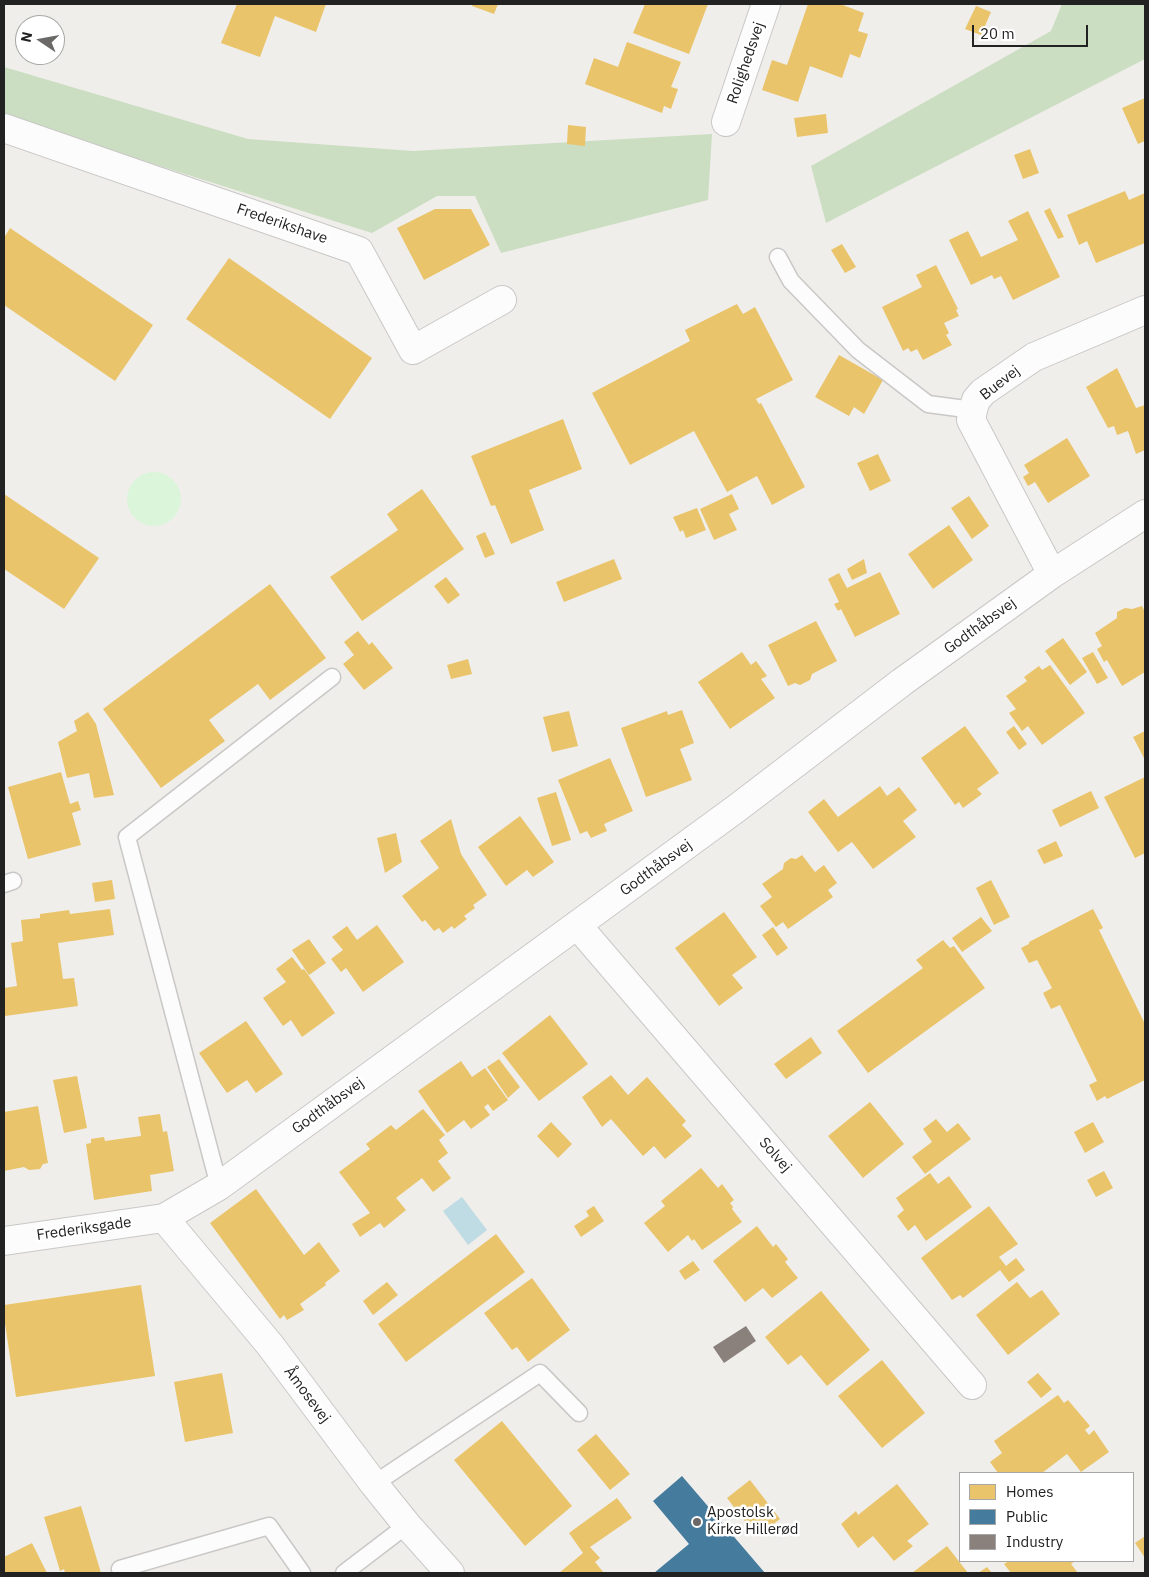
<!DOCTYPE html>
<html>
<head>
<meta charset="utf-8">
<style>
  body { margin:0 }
  #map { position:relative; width:1149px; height:1577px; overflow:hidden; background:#f0eeeb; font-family:"IBM Plex Sans",sans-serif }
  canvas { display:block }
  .frame { position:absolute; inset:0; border:5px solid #222; pointer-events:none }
  .legend { position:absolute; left:959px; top:1472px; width:175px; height:90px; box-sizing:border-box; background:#fff; border:1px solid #a7a7a7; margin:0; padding:6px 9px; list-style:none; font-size:15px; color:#222 }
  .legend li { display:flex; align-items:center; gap:10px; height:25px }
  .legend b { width:25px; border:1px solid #a7a7a7 }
  .north { position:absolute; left:15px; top:15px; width:50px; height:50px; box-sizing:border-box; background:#fff; border:1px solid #a7a7a7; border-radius:50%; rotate:282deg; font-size:14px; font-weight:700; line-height:20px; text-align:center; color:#222 }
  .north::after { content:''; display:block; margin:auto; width:18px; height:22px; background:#6a6968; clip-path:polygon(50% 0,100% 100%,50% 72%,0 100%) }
  .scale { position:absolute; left:972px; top:25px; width:116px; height:22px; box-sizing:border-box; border:2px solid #222; border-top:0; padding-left:6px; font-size:15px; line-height:18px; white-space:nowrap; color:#222; -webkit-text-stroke:4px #fff; paint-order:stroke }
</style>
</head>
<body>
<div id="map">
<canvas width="1149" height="1577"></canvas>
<div class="frame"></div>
<ul class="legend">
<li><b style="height:14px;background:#e9c46a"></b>Homes</li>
<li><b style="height:14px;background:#457b9d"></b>Public</li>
<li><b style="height:14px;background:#8a817c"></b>Industry</li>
</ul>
<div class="north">N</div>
<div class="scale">20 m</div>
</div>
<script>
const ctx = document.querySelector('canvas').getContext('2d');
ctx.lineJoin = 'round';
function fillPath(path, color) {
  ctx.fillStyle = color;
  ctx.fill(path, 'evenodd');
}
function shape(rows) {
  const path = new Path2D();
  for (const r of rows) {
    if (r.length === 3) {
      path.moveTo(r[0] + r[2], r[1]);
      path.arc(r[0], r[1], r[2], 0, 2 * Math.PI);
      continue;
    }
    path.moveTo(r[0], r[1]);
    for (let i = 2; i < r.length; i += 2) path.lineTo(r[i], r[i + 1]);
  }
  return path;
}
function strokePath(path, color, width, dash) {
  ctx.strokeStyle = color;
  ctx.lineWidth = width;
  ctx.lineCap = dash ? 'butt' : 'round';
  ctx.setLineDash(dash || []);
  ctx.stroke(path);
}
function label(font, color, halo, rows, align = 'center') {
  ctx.font = font + ' "IBM Plex Sans",sans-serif';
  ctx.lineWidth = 5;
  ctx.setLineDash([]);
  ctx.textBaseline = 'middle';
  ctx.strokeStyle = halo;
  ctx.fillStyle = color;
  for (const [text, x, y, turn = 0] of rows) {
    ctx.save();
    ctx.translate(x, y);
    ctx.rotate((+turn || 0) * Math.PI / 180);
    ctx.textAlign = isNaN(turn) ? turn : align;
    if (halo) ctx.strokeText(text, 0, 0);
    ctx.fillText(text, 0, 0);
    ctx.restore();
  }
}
const forest = shape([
  [1062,4,1145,4,1145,59,826,223,811,166,1051,31],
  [4,67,248,139,413,151,712,134,708,200,501,253,475,196,437,196,372,233,4,117]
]);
const park = shape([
  [154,499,27]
]);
const water = shape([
  [462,1197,487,1230,468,1245,443,1211]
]);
const homes = shape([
  [237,4,326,4,316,32,275,16,260,57,221,43],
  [473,4,498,4,494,14,472,6],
  [645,4,708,4,689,54,633,33],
  [808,4,840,4,864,13,858,31,868,34,860,58,850,54,842,78,810,66,798,102,762,90,772,60,787,65],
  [976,6,991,12,981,35,965,29],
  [627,42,681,62,671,87,678,89,671,109,664,106,662,113,585,84,594,58,618,67],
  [1145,98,1145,141,1138,144,1122,108],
  [826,114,828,133,797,137,794,118],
  [568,125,586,127,585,146,567,144],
  [1030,149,1039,173,1023,179,1014,155],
  [1125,191,1129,200,1145,193,1145,243,1096,263,1087,241,1079,245,1067,215],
  [1050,208,1064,237,1058,239,1044,211],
  [435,209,471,209,490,245,424,280,397,228],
  [1028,211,1060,277,1013,300,1001,276,994,279,992,275,971,285,949,240,968,231,981,257,1018,240,1008,221],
  [10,228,153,325,115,381,4,305,4,238],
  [842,244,856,267,845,273,831,250],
  [229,258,372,358,330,419,186,319],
  [936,265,958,309,956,310,959,316,944,323,949,333,946,335,952,345,923,360,917,349,911,352,908,348,903,351,882,307,922,287,916,275],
  [737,304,743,314,755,307,793,380,756,399,759,404,761,403,805,487,772,505,757,476,727,492,694,431,630,465,592,393,690,341,685,330],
  [839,355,883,380,864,414,854,407,849,416,815,397],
  [1117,368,1136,408,1145,405,1145,450,1136,454,1128,431,1117,435,1114,426,1108,428,1086,387],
  [563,419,582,469,529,490,544,530,511,544,495,505,491,506,471,456],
  [1067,438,1090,476,1048,503,1035,482,1028,486,1023,477,1029,473,1024,465],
  [878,454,891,481,870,491,857,463],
  [422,489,464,549,362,621,330,577,398,530,387,514],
  [4,494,99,558,64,609,4,569],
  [732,494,739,509,729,514,737,530,714,540,700,509],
  [969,496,989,526,972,539,951,508],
  [697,508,706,530,686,538,683,530,680,532,673,517],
  [949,525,973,560,933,589,908,554],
  [485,532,495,554,485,558,476,536],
  [614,559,622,579,564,602,556,582],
  [864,559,867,573,852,580,847,569],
  [880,572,900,614,855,637,841,609,838,611,834,604,839,602,828,579,839,573,847,588],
  [446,577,460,595,448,604,434,586],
  [270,584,326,658,270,700,258,684,209,720,225,741,161,788,103,709],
  [1142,606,1145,612,1145,672,1122,686,1107,660,1104,662,1097,649,1102,646,1095,633,1117,618,1117,612,1125,608,1132,609],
  [816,621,837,661,812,674,810,680,800,685,795,683,788,686,768,645],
  [358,631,369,645,372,642,393,668,364,690,343,664,354,655,344,642],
  [1063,638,1087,672,1070,685,1045,651],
  [742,652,751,665,756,661,767,676,761,679,775,698,730,729,698,682],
  [1093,652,1108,678,1097,684,1082,658],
  [468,659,472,674,451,679,447,665],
  [1050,665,1085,713,1042,745,1028,726,1022,731,1009,713,1016,709,1006,696,1027,681,1024,677,1039,666,1042,670],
  [682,710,694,743,680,749,692,780,646,797,621,728,667,711,668,715],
  [569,711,578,746,552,752,543,717],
  [88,712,96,724,114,795,94,798,89,773,67,778,58,742,77,731,74,721],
  [965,726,999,773,977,789,982,794,963,808,959,802,955,805,921,758],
  [1014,726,1027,744,1019,750,1006,732],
  [1145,731,1145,760,1133,737],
  [610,758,633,811,604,824,607,831,591,838,587,831,580,834,558,780],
  [61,772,70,804,78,801,81,810,72,813,81,845,28,859,8,787],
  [1145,777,1145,853,1135,858,1104,797],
  [880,786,887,796,899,787,917,810,903,821,916,837,873,869,852,842,838,852,808,812,824,799,838,817],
  [1091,791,1099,808,1060,827,1052,810],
  [556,792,571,840,552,846,537,798],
  [520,816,554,862,533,877,527,870,506,886,478,847],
  [451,819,461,854,487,895,473,905,475,908,464,916,467,919,454,929,452,926,443,933,439,928,434,931,425,920,422,922,402,896,439,868,420,841],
  [396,833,402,862,385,873,377,838],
  [1056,841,1063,856,1044,864,1037,850],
  [802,855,815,872,824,865,837,883,828,890,833,897,788,929,783,922,776,927,760,906,772,897,762,884,783,869,784,863,791,858,796,859],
  [112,880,115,899,95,902,92,883],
  [991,880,1010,917,994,925,976,888],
  [110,909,114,935,58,943,63,979,74,978,78,1006,5,1016,4,988,17,986,11,943,23,941,21,920,40,918,40,914,69,910,70,914],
  [1093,909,1103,928,1099,930,1145,1024,1145,1080,1107,1099,1105,1096,1097,1101,1089,1085,1097,1081,1060,1005,1051,1009,1043,993,1052,988,1037,960,1029,963,1021,948,1029,944,1029,942],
  [724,912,757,957,732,975,743,988,719,1006,675,948],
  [981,917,992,931,962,952,952,938],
  [377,925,404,962,363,992,346,968,341,972,331,959,343,950,332,937,347,926,357,940],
  [773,927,788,948,777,956,762,935],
  [309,939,326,963,309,975,292,950],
  [943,940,950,948,954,946,985,988,868,1073,837,1031,923,968,916,960],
  [292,957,302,970,304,969,335,1013,302,1037,291,1020,283,1026,263,998,286,982,276,969],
  [550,1015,588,1064,539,1101,502,1053],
  [246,1021,283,1074,256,1093,247,1080,227,1093,199,1053],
  [811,1037,822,1053,786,1079,774,1064],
  [499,1059,520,1087,508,1098,487,1067],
  [461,1061,472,1077,485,1068,508,1100,493,1111,488,1104,484,1107,490,1115,471,1129,464,1120,447,1133,418,1091],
  [611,1075,628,1095,647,1077,686,1121,682,1125,692,1136,665,1159,654,1146,643,1156,611,1119,602,1127,582,1097],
  [77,1076,87,1128,64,1133,53,1080],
  [870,1102,904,1144,863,1178,828,1136],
  [38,1106,48,1163,43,1164,40,1169,29,1170,24,1167,4,1171,4,1112],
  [423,1109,445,1135,439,1140,448,1153,438,1161,451,1178,433,1192,422,1178,396,1198,406,1210,384,1228,380,1223,360,1237,352,1224,370,1213,339,1172,370,1149,366,1144,391,1125,396,1130],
  [160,1114,163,1132,167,1131,174,1171,150,1175,152,1191,94,1200,86,1144,91,1143,91,1139,104,1137,105,1141,141,1136,138,1117],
  [936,1119,947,1132,958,1123,971,1139,925,1174,912,1157,932,1142,923,1129],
  [551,1122,572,1144,558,1158,537,1136],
  [1093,1122,1104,1142,1085,1153,1074,1132],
  [701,1168,718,1188,722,1184,734,1200,730,1203,733,1207,732,1209,742,1222,702,1250,694,1239,692,1241,688,1235,668,1252,644,1223,665,1206,661,1201],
  [1104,1171,1113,1188,1096,1197,1087,1180],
  [930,1173,938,1184,949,1176,972,1207,926,1241,915,1225,908,1231,897,1216,904,1210,896,1198],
  [256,1189,304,1255,319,1242,340,1271,325,1283,326,1285,300,1304,304,1310,287,1320,284,1315,280,1319,210,1223],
  [594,1206,604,1221,581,1237,574,1226,589,1216,586,1211],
  [989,1206,1018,1244,999,1257,1006,1266,1016,1258,1025,1270,1009,1282,1000,1270,963,1298,960,1295,952,1300,921,1258],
  [757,1226,773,1247,776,1244,788,1259,785,1262,798,1278,772,1298,763,1288,745,1302,713,1261],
  [496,1234,525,1272,406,1362,378,1324],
  [693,1261,700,1270,685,1280,679,1271],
  [532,1278,570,1330,528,1362,517,1347,512,1350,484,1313],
  [387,1282,398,1295,373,1315,363,1301],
  [1017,1282,1030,1298,1042,1290,1060,1314,1008,1355,976,1315],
  [141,1285,155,1376,16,1397,4,1317,4,1305],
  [821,1291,870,1350,827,1386,801,1355,788,1365,765,1337],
  [882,1360,925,1413,882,1448,838,1396],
  [222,1373,233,1433,185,1442,174,1382],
  [1038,1373,1052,1389,1041,1398,1027,1382],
  [1058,1395,1064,1403,1068,1400,1090,1426,1085,1430,1089,1435,1094,1430,1109,1452,1081,1472,1067,1454,1042,1473,998,1473,990,1462,1002,1453,994,1441],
  [502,1421,572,1506,525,1546,454,1460],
  [596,1434,630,1474,610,1490,577,1450],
  [750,1480,780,1519,757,1537,727,1498],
  [897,1484,929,1524,907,1541,913,1546,894,1561,873,1536,858,1548,841,1524,856,1511,858,1515],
  [617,1498,632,1518,590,1547,600,1558,595,1562,604,1573,559,1573,583,1553,569,1533],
  [81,1506,101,1573,65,1573,64,1569,60,1571,44,1517],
  [1145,1536,1145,1558,1135,1543],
  [32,1543,47,1573,4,1573,4,1557],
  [947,1546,968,1573,912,1573],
  [1009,1561,1075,1561,1071,1564,1078,1573,1011,1573,1004,1564],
  [987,1567,992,1573,978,1573]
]);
const public = shape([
  [682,1476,765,1573,654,1573,689,1544,653,1501]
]);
const industry = shape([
  [746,1326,756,1341,724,1363,713,1347]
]);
const lane = shape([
  [778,257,791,281,858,350,928,404,973,410],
  [4,884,13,881],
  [219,1186,127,837,332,677],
  [374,1484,540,1373,579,1413],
  [120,1569,269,1526,302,1573],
  [344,1573,407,1525]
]);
const street = shape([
  [726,122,766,4],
  [4,128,359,251,413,350,502,300],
  [1052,574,971,420,973,410,976,400,983,392,1034,357,1145,310],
  [577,925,972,1385],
  [164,1218,270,1345,374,1484,407,1525,450,1573],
  [4,1241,164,1218,219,1186,577,925,737,808,902,682,1052,574,1145,514]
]);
const markers = [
  [697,1522,5,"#6a6968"]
];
const streetNames = [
  ["Rolighedsvej",746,63,-71],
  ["Frederikshave",282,224,19],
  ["Buevej",1000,383,-38],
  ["Godthåbsvej",980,626,-36],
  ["Godthåbsvej",656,868,-36],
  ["Godthåbsvej",328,1106,-36],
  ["Solvej",775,1155,49],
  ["Frederiksgade",84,1229,-8],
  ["Åmosevej",307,1395,53]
];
const poiNames = [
  ["Apostolsk",707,1513],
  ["Kirke Hillerød",707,1530]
];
fillPath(forest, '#cbdec1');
fillPath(park, '#daf5da');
fillPath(water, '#bfdbe3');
fillPath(homes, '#e9c46a');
fillPath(public, '#457b9d');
fillPath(industry, '#8a817c');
strokePath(lane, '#c9c8c7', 19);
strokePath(street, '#c9c8c7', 30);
strokePath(lane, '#fdfcfc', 16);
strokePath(street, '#fdfcfc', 28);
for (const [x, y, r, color] of markers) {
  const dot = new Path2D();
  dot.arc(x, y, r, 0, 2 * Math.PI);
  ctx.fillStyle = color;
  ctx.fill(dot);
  strokePath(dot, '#fff', 2);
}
label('15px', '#222', '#fff', streetNames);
label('15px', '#222', '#fff', poiNames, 'left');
</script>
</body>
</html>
